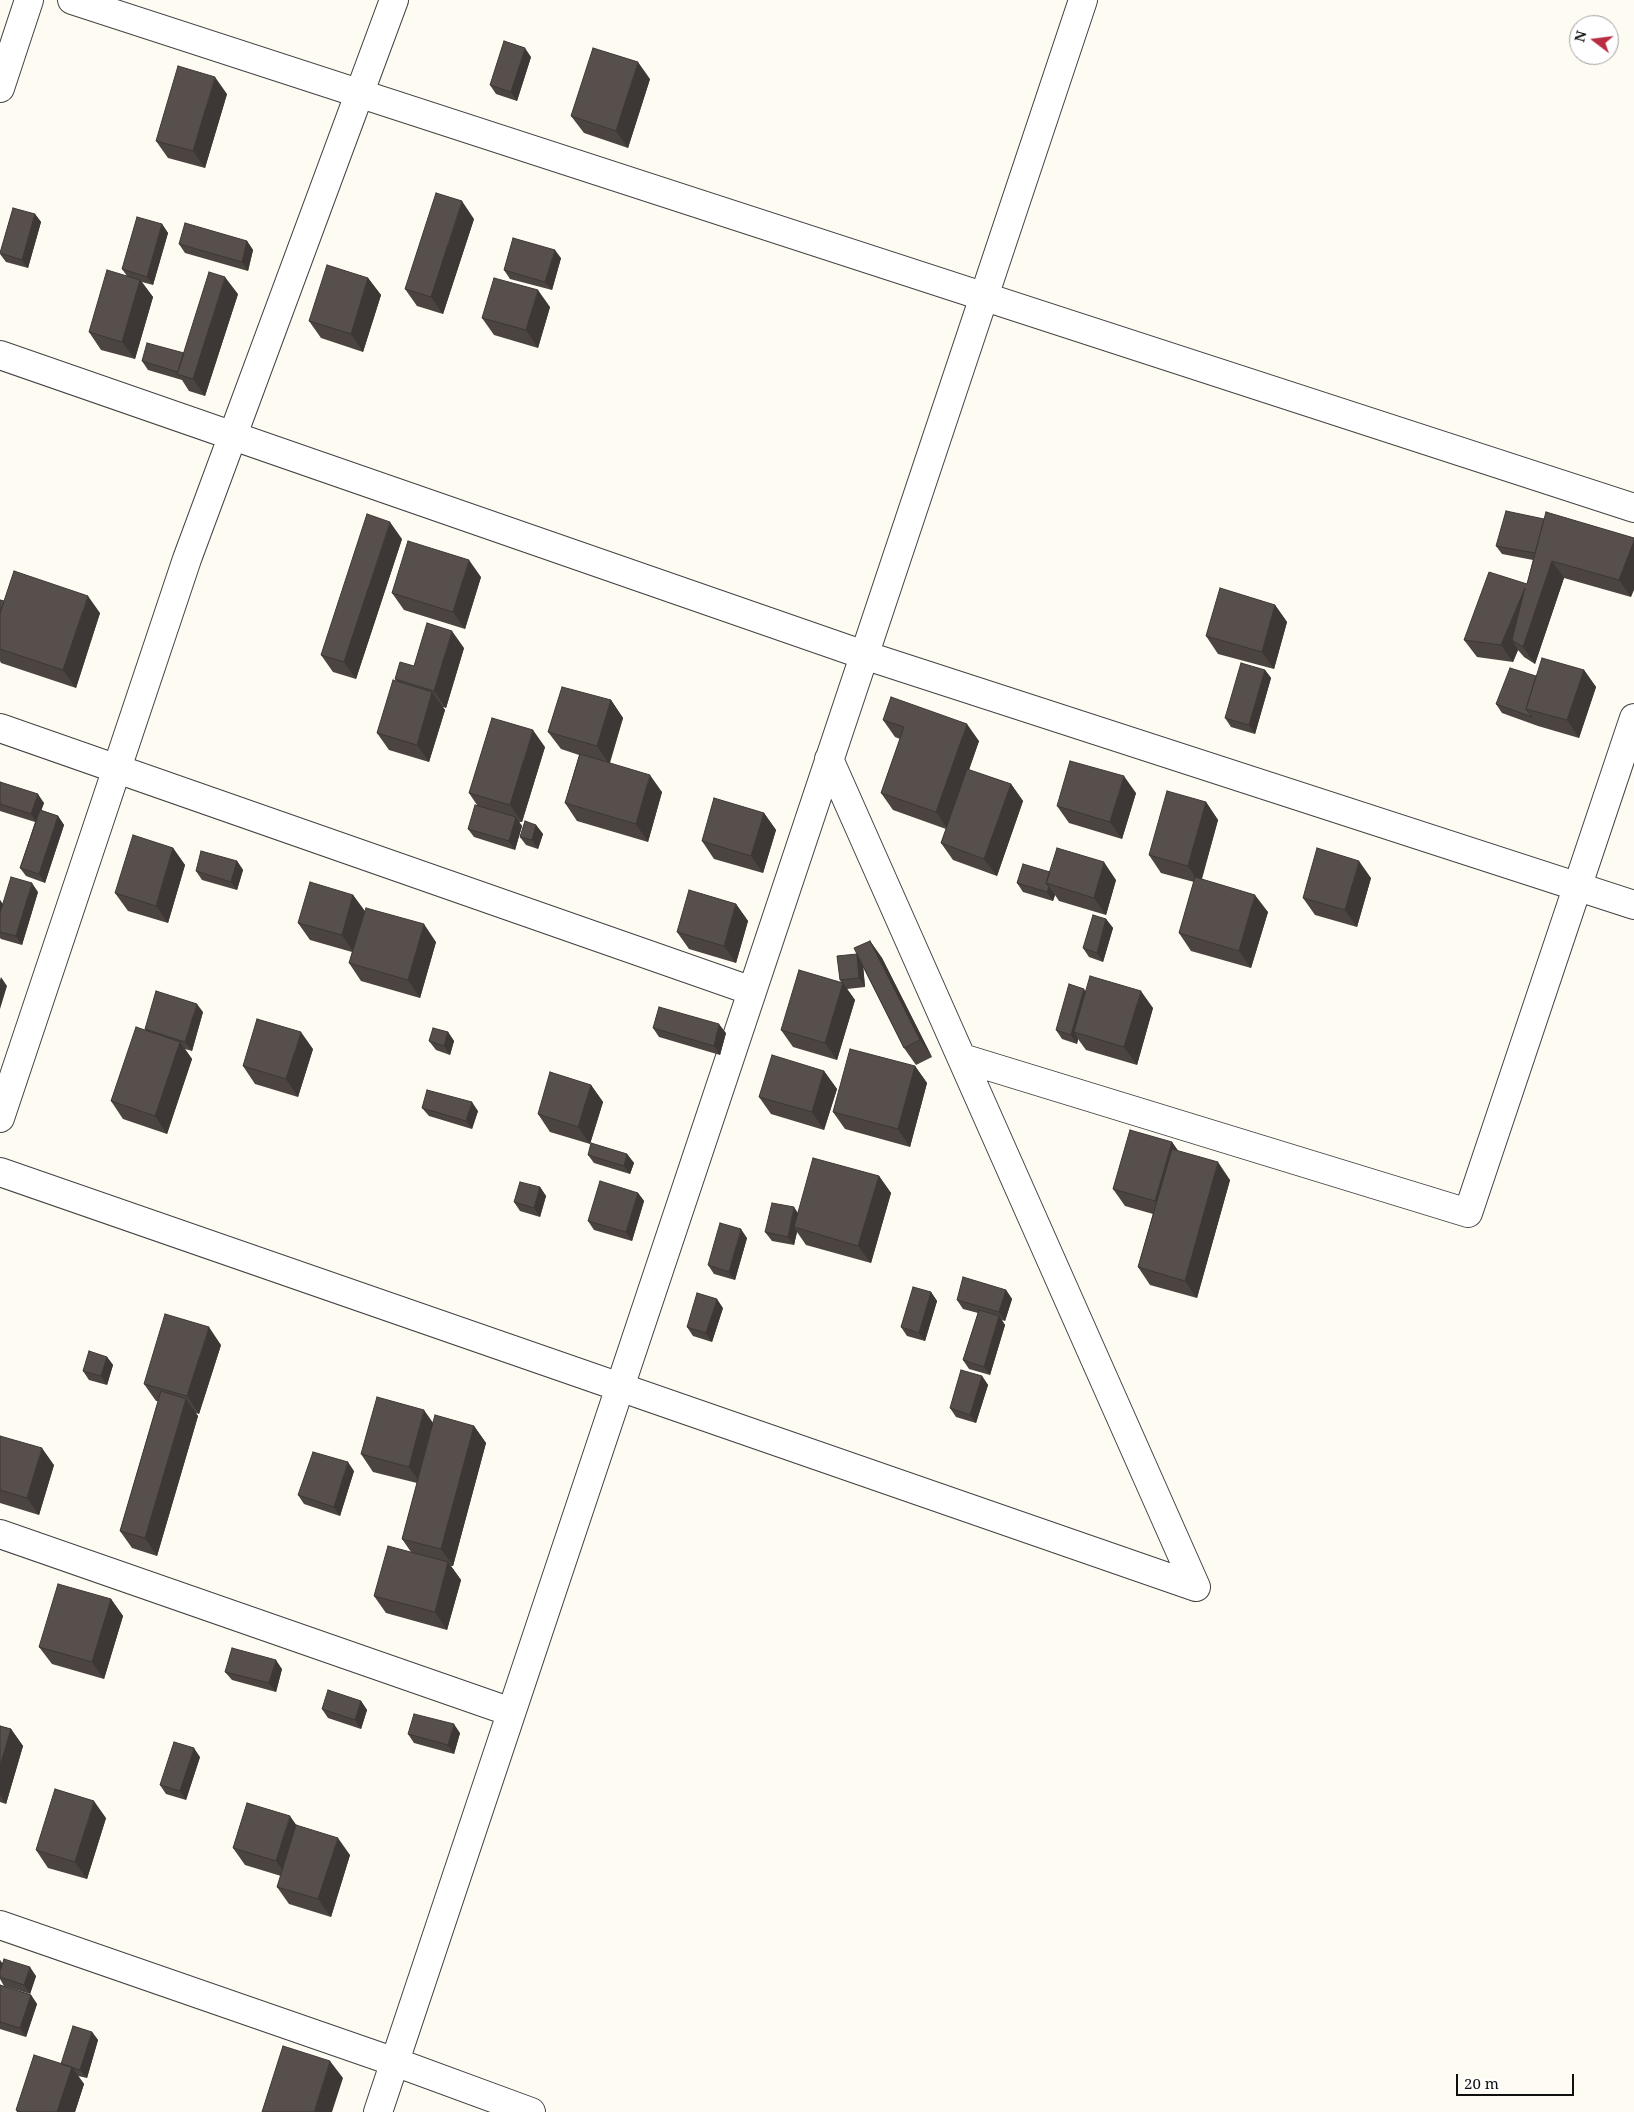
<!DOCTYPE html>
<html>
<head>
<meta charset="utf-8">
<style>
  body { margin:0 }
  #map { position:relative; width:1634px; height:2112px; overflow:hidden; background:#fefbf2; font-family:"Noto Serif",serif }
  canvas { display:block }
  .north { position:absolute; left:1569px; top:15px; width:50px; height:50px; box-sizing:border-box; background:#fff; border:1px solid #9f9f9f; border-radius:50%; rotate:285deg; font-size:14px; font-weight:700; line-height:20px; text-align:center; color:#0f0f0f }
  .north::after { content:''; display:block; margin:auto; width:18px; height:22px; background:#b82d41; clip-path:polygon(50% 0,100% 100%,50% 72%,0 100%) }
  .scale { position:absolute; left:1456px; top:2074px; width:118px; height:22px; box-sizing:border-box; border:2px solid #0f0f0f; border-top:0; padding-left:6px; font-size:15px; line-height:18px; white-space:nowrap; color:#0f0f0f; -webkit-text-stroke:4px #fff; paint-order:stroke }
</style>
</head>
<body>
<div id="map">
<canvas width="1634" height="2112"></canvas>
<div class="north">N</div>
<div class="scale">20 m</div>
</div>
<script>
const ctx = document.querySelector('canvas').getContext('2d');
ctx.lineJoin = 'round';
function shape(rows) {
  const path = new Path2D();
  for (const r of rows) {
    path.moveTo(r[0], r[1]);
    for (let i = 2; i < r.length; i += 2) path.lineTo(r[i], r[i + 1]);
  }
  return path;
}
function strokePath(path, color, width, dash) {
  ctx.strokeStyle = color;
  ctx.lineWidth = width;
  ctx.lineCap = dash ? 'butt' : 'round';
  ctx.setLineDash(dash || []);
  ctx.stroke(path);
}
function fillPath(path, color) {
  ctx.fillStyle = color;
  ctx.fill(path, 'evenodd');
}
const minor = shape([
  [72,0,1634,508],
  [0,88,29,0],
  [0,355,864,655,1634,905],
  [0,728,752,991],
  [829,759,1196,1587],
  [962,1058,1468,1213,1634,718],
  [0,1118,187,559,394,0],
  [0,1172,1196,1587],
  [0,1534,511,1712],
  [0,1925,395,2062,531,2112],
  [378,2112,1083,0]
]);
const wall = shape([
  [531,57,517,101,496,94,490,85],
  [650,79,628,148,584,133,571,116],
  [227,94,205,168,168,158,156,141],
  [35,214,41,222,28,268,6,262,0,254],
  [474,219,443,314,417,306,405,289],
  [162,224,168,233,153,285,142,282,153,297,135,359,101,350,89,332,127,276,122,269],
  [247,241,253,250,248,271,185,253,179,244],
  [561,258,552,290,510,279,504,270],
  [368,278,381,295,363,352,321,338,309,321],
  [238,294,205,396,189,391,182,380,148,370,142,361,184,353],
  [550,307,538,348,494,335,482,318],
  [1634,538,1631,597,1564,578,1535,664,1524,657,1518,650,1513,662,1477,657,1464,640,1527,584,1533,560,1502,554,1496,546],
  [402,539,356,679,333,672,321,655],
  [481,577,465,629,404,610,392,593],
  [0,600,4,601,100,613,76,688,1,663,0,661],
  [1275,605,1287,622,1274,669,1218,654,1206,636],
  [464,648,446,708,443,707,445,710,429,762,389,750,377,733,397,682,395,679,414,666],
  [1265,670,1271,678,1255,734,1231,727,1225,718],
  [1584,670,1596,687,1579,738,1538,726,1502,713,1496,704,1536,676],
  [611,700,623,718,610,763,662,792,648,842,577,821,565,803,579,755,561,749,548,732],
  [883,720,979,741,969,770,1011,784,1023,801,997,876,953,860,941,843,946,829,893,810,881,793,900,739,895,737],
  [545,747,522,822,519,822,522,826,515,850,474,837,468,829,477,805,469,793],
  [0,782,44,803,41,810,58,816,64,825,45,883,26,876,20,868,35,822,0,811],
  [1136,793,1122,839,1069,823,1057,806],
  [1206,802,1218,820,1202,879,1268,912,1251,968,1191,951,1179,933,1194,882,1161,873,1149,855],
  [764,813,776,830,763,873,714,859,702,841],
  [536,825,543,834,538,849,526,845,520,837],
  [173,848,185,865,168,923,128,911,115,893],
  [237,861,243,870,237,890,202,880,196,871],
  [1050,872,1116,880,1106,915,1059,901,1055,895,1053,901,1023,892,1017,883],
  [1371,878,1357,927,1315,915,1303,898],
  [38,892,22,945,1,939,0,938,0,900,3,904],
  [353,895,365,911,436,942,420,998,361,981,349,963,352,952,310,940,298,923],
  [736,904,748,921,736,963,689,949,677,932],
  [1106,919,1113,928,1103,962,1089,957,1083,948],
  [870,941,882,958,932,1057,916,1065,904,1048,863,967,865,987,847,989,855,1000,837,1060,793,1047,781,1030,841,982,840,980,857,954],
  [1086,991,1153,1008,1137,1065,1086,1050,1078,1039,1077,1044,1062,1039,1056,1030],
  [203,1012,192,1051,185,1049,192,1059,167,1134,123,1119,111,1101,145,1030,145,1029],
  [653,1028,726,1033,720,1055,659,1037],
  [448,1032,454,1041,450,1055,436,1050,429,1041],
  [313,1049,298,1097,255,1084,243,1066],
  [915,1066,927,1083,910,1147,845,1129,833,1112],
  [824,1071,837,1089,824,1130,771,1114,759,1097],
  [591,1085,603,1102,590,1144,550,1132,538,1114],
  [422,1108,478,1111,472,1129,429,1116],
  [1172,1142,1178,1151,1230,1180,1197,1298,1150,1285,1138,1267,1153,1214,1125,1206,1113,1189],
  [627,1154,634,1163,630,1174,594,1163,588,1155],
  [879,1176,891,1193,871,1263,806,1245,797,1232,794,1245,772,1241,765,1232,798,1213],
  [540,1187,546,1196,540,1217,520,1211,514,1202],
  [638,1193,644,1201,632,1241,594,1230,588,1221],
  [747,1238,735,1280,714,1274,708,1265],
  [1006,1290,1012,1299,1005,1321,1002,1320,1005,1325,990,1375,969,1369,963,1360,978,1313,963,1309,957,1300],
  [931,1292,937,1301,925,1341,907,1336,901,1327],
  [723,1308,712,1342,693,1336,687,1327],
  [221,1345,199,1414,196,1413,198,1416,157,1556,132,1548,120,1531,158,1401,156,1401,144,1384],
  [107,1357,113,1365,107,1385,89,1380,83,1371],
  [982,1376,988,1385,976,1423,956,1417,950,1408],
  [433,1423,474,1426,486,1443,453,1566,451,1566,461,1580,447,1630,386,1613,374,1596,411,1552,402,1539,417,1483,373,1472,361,1454],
  [0,1436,54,1465,39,1515,0,1503],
  [354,1471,340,1516,304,1504,298,1495],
  [111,1599,123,1616,104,1679,52,1664,39,1647],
  [282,1669,276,1692,232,1680,225,1672],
  [361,1701,367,1710,361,1729,328,1718,322,1709],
  [0,1726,11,1729,23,1746,6,1804,0,1802],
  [460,1733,454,1754,414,1743,408,1734],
  [200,1757,186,1800,166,1794,160,1785],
  [106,1818,87,1879,48,1868,36,1850],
  [297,1826,350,1855,331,1917,289,1904,277,1887,281,1876,245,1865,233,1848],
  [0,1960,2,1964,36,1976,30,1994,4,1986,0,1979],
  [0,1985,31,1995,37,2004,26,2037,0,2029],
  [92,2032,98,2040,87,2078,78,2076,84,2084,75,2112,17,2112,16,2110]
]);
const shadedWall = shape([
  [525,48,531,57,517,101,511,92],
  [638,62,650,79,628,148,616,131],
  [215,77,227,94,205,168,193,151],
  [462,201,474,219,443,314,431,297],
  [35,214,41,222,28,268,22,260],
  [162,224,168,233,153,285,147,277],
  [247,241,253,250,248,271,242,262],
  [555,250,561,258,552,290,545,282],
  [225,277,238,294,205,396,193,379],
  [368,278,381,295,363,352,351,334],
  [140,280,153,297,135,359,122,342],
  [538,290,550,307,538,348,526,330],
  [390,522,402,539,356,679,344,662],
  [1634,541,1634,590,1631,597,1619,580],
  [469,560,481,577,465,629,453,612],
  [1552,561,1564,578,1535,664,1523,647,1512,640,1518,650,1513,662,1501,645,1525,588],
  [88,596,100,613,76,688,63,670],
  [1275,605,1287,622,1274,669,1262,652],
  [452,631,464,648,446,708,434,691],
  [1265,670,1271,678,1255,734,1249,725],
  [1584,670,1596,687,1579,738,1567,720],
  [432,692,445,710,429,762,417,745],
  [611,700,623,718,609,764,597,746],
  [967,724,979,741,948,829,936,812],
  [533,730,545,747,522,822,510,805],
  [650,775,662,792,648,842,636,824],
  [1124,776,1136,793,1122,839,1110,822],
  [1011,784,1023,801,997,876,984,859],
  [38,794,44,803,37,823,31,814],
  [1206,802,1218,820,1200,884,1188,866],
  [764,813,776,830,763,873,751,856],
  [58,816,64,825,45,883,39,874],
  [516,817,522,826,515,850,509,841],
  [536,825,543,834,538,849,532,840],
  [173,848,185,865,168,923,156,906],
  [237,861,243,870,237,890,231,882],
  [1359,861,1371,878,1357,927,1345,910],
  [1104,862,1116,880,1106,915,1094,898],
  [32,883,38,892,22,945,16,936],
  [1049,887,1055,895,1053,901,1047,892],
  [353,895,365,912,354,953,342,935],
  [1255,895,1268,912,1251,968,1239,951],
  [0,900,3,905,0,916],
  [736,904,748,921,736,963,724,946],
  [1106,919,1113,928,1103,962,1097,953],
  [424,924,436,942,420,998,408,980],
  [870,941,882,958,932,1057,920,1040],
  [857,954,863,963,865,987,859,978],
  [1,977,7,986,0,1009,0,980],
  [843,983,855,1000,837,1060,825,1043],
  [1084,989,1090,998,1074,1032,1078,1039,1077,1044,1071,1035],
  [1141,991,1153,1008,1137,1065,1124,1047],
  [197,1004,203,1012,192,1051,185,1042],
  [719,1024,726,1033,720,1055,714,1046],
  [301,1032,313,1049,298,1097,286,1079],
  [448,1032,454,1041,450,1055,444,1046],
  [180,1042,192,1059,167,1134,155,1116],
  [915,1066,927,1083,910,1147,898,1129],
  [824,1071,837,1089,824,1130,812,1112],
  [591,1085,603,1102,590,1144,578,1127],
  [472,1102,478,1111,472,1129,466,1121],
  [1172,1142,1184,1159,1167,1218,1155,1201],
  [627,1154,634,1163,630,1174,624,1166],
  [1218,1162,1230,1180,1197,1298,1185,1281],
  [879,1176,891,1193,871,1263,858,1246],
  [540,1187,546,1196,540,1217,534,1208],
  [638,1193,644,1201,632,1241,626,1232],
  [794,1207,800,1216,794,1227,797,1232,794,1245,788,1237],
  [741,1229,747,1238,735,1280,729,1272],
  [1006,1290,1012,1299,1005,1321,999,1312],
  [931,1292,937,1301,925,1341,919,1333],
  [717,1299,723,1308,712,1342,706,1333],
  [999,1316,1005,1325,990,1375,984,1367],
  [209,1327,221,1345,199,1414,187,1396],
  [107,1357,113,1365,107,1385,101,1376],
  [982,1376,988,1385,976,1423,970,1415],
  [186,1399,198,1416,157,1556,145,1538],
  [424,1410,436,1427,421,1484,409,1467],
  [474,1426,486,1443,453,1566,441,1549],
  [42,1448,54,1465,39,1515,27,1498],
  [348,1462,354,1471,340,1516,334,1507],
  [448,1562,461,1580,447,1630,435,1612],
  [111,1599,123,1616,104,1679,92,1662],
  [276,1660,282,1669,276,1692,269,1683],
  [361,1701,367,1710,361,1729,355,1720],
  [454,1724,460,1733,454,1754,448,1745],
  [11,1729,23,1746,6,1804,0,1795,0,1766],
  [194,1748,200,1757,186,1800,180,1791],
  [94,1801,106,1818,87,1879,75,1862],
  [290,1816,302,1833,288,1878,276,1861],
  [338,1838,350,1855,331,1917,318,1899],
  [0,1960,4,1966,0,1977],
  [30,1967,36,1976,30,1994,24,1985],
  [31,1995,37,2004,26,2037,20,2028],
  [92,2032,98,2040,87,2078,80,2070],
  [330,2061,343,2078,332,2112,314,2112],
  [72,2067,84,2084,75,2112,57,2112]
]);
const building = shape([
  [504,41,525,48,511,92,490,85,504,41],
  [593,48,638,62,616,131,571,116,593,48],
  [178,66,215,77,193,151,156,141,178,66],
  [436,193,462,201,431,297,405,289,436,193],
  [13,208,35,214,22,260,0,253,13,208],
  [137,217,162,224,147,277,122,269,137,217],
  [185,223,247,241,242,262,179,244,185,223],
  [513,238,555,250,545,282,504,270,513,238],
  [327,265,368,278,351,334,309,321,327,265],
  [107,270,140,280,122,342,89,332,107,270],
  [209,272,225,277,193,379,177,374,209,272],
  [494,278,538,290,526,330,482,318,494,278],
  [147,343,184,353,178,372,142,361,147,343],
  [1506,511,1544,519,1535,553,1496,546,1506,511],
  [1546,512,1634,538,1634,541,1619,580,1552,561,1523,647,1512,640,1525,588,1501,645,1464,640,1489,572,1527,584,1546,512],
  [367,514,390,522,344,662,321,655,367,514],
  [408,541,469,560,453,612,392,593,408,541],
  [14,571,88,596,63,670,0,649,0,613,14,571],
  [1220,588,1275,605,1262,652,1206,636,1220,588],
  [0,600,4,601,0,613,0,600],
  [427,623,452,631,434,691,395,679,400,662,414,666,427,623],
  [1542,658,1584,670,1567,720,1526,709,1542,658],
  [1241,663,1265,670,1249,725,1225,718,1241,663],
  [1510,668,1536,676,1526,709,1532,717,1496,704,1510,668],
  [393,680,432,692,417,745,377,733,393,680],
  [562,687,611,700,597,746,548,732,562,687],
  [891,697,967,724,936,812,881,793,904,727,883,720,891,697],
  [492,718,533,730,510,805,469,793,492,718],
  [580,754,650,775,636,824,565,803,580,754],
  [1070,761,1124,776,1110,822,1057,806,1070,761],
  [967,769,1011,784,984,859,941,843,967,769],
  [0,782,38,794,31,814,0,804,0,782],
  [1167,791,1206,802,1188,866,1149,855,1167,791],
  [714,798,764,813,751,856,702,841,714,798],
  [475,805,516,817,509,841,468,829,475,805],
  [40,810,58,816,39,874,20,868,40,810],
  [525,821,536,825,532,840,520,837,525,821],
  [133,835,173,848,156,906,115,893,133,835],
  [1057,848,1104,862,1094,898,1046,883,1057,848],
  [1317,848,1359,861,1345,910,1303,898,1317,848],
  [201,851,237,861,231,882,196,871,201,851],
  [1023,864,1050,872,1046,883,1049,887,1047,892,1017,883,1023,864],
  [11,877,32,883,16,936,0,932,0,913,11,877],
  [1195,877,1255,895,1239,951,1179,933,1195,877],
  [310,882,353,895,342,935,298,923,310,882],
  [689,890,736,904,724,946,677,932,689,890],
  [366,908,424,924,408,980,349,963,366,908],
  [1093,915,1106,919,1097,953,1083,948,1093,915],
  [870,941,920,1040,904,1048,854,948,870,941],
  [857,954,859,978,840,980,837,956,857,954],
  [799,970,843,983,825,1043,781,1030,799,970],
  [1090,976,1141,991,1124,1047,1074,1032,1090,976],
  [1069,984,1084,989,1071,1035,1056,1030,1069,984],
  [156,991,197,1004,185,1042,145,1029,156,991],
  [659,1007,719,1024,714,1046,653,1028,659,1007],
  [257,1019,301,1032,286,1079,243,1066,257,1019],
  [136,1027,180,1042,155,1116,111,1101,136,1027],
  [433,1028,448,1032,444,1046,429,1041,433,1028],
  [850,1049,915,1066,898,1129,833,1112,850,1049],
  [772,1055,824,1071,812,1112,759,1097,772,1055],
  [550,1072,591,1085,578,1127,538,1114,550,1072],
  [427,1090,472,1102,466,1121,422,1108,427,1090],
  [1130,1130,1172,1142,1155,1201,1113,1189,1130,1130],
  [591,1143,627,1154,624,1166,588,1155,591,1143],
  [1172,1149,1218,1162,1185,1281,1138,1267,1172,1149],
  [813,1158,879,1176,858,1246,794,1227,813,1158],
  [600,1181,638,1193,626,1232,588,1221,600,1181],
  [520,1182,540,1187,534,1208,514,1202,520,1182],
  [772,1203,794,1207,788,1237,765,1232,772,1203],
  [720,1223,741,1229,729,1272,708,1265,720,1223],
  [963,1277,1006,1290,999,1312,957,1300,963,1277],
  [913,1287,931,1292,919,1333,901,1327,913,1287],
  [697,1293,717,1299,706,1333,687,1327,697,1293],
  [979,1310,999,1316,984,1367,963,1360,979,1310],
  [165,1314,209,1327,187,1396,144,1384,165,1314],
  [89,1351,107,1357,101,1376,83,1371,89,1351],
  [961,1370,982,1376,970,1415,950,1408,961,1370],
  [161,1391,186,1399,145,1538,120,1531,161,1391],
  [377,1397,424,1410,409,1467,361,1454,377,1397],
  [435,1415,474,1426,441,1549,402,1539,435,1415],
  [0,1436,42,1448,27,1498,0,1490,0,1436],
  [313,1452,348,1462,334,1507,298,1495,313,1452],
  [388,1546,448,1562,435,1612,374,1596,388,1546],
  [58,1584,111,1599,92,1662,39,1647,58,1584],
  [232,1648,276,1660,269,1683,225,1672,232,1648],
  [328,1690,361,1701,355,1720,322,1709,328,1690],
  [414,1714,454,1724,448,1745,408,1734,414,1714],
  [0,1726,11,1729,0,1766,0,1726],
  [174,1742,194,1748,180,1791,160,1785,174,1742],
  [55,1789,94,1801,75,1862,36,1850,55,1789],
  [247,1803,290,1816,276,1861,233,1848,247,1803],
  [296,1825,338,1838,318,1899,277,1887,296,1825],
  [4,1959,30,1967,24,1985,0,1977,0,1971,4,1959],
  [0,1985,31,1995,20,2028,0,2022,0,1985],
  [73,2026,92,2032,80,2070,61,2064,73,2026],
  [283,2046,330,2061,314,2112,262,2112,283,2046],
  [34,2055,72,2067,57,2112,21,2112,16,2110,34,2055]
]);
strokePath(minor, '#424242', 30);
strokePath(minor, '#fff', 28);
fillPath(wall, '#4b4441');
fillPath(shadedWall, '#3d3735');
fillPath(building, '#574f4c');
strokePath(building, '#3d3735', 1);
</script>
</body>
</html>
